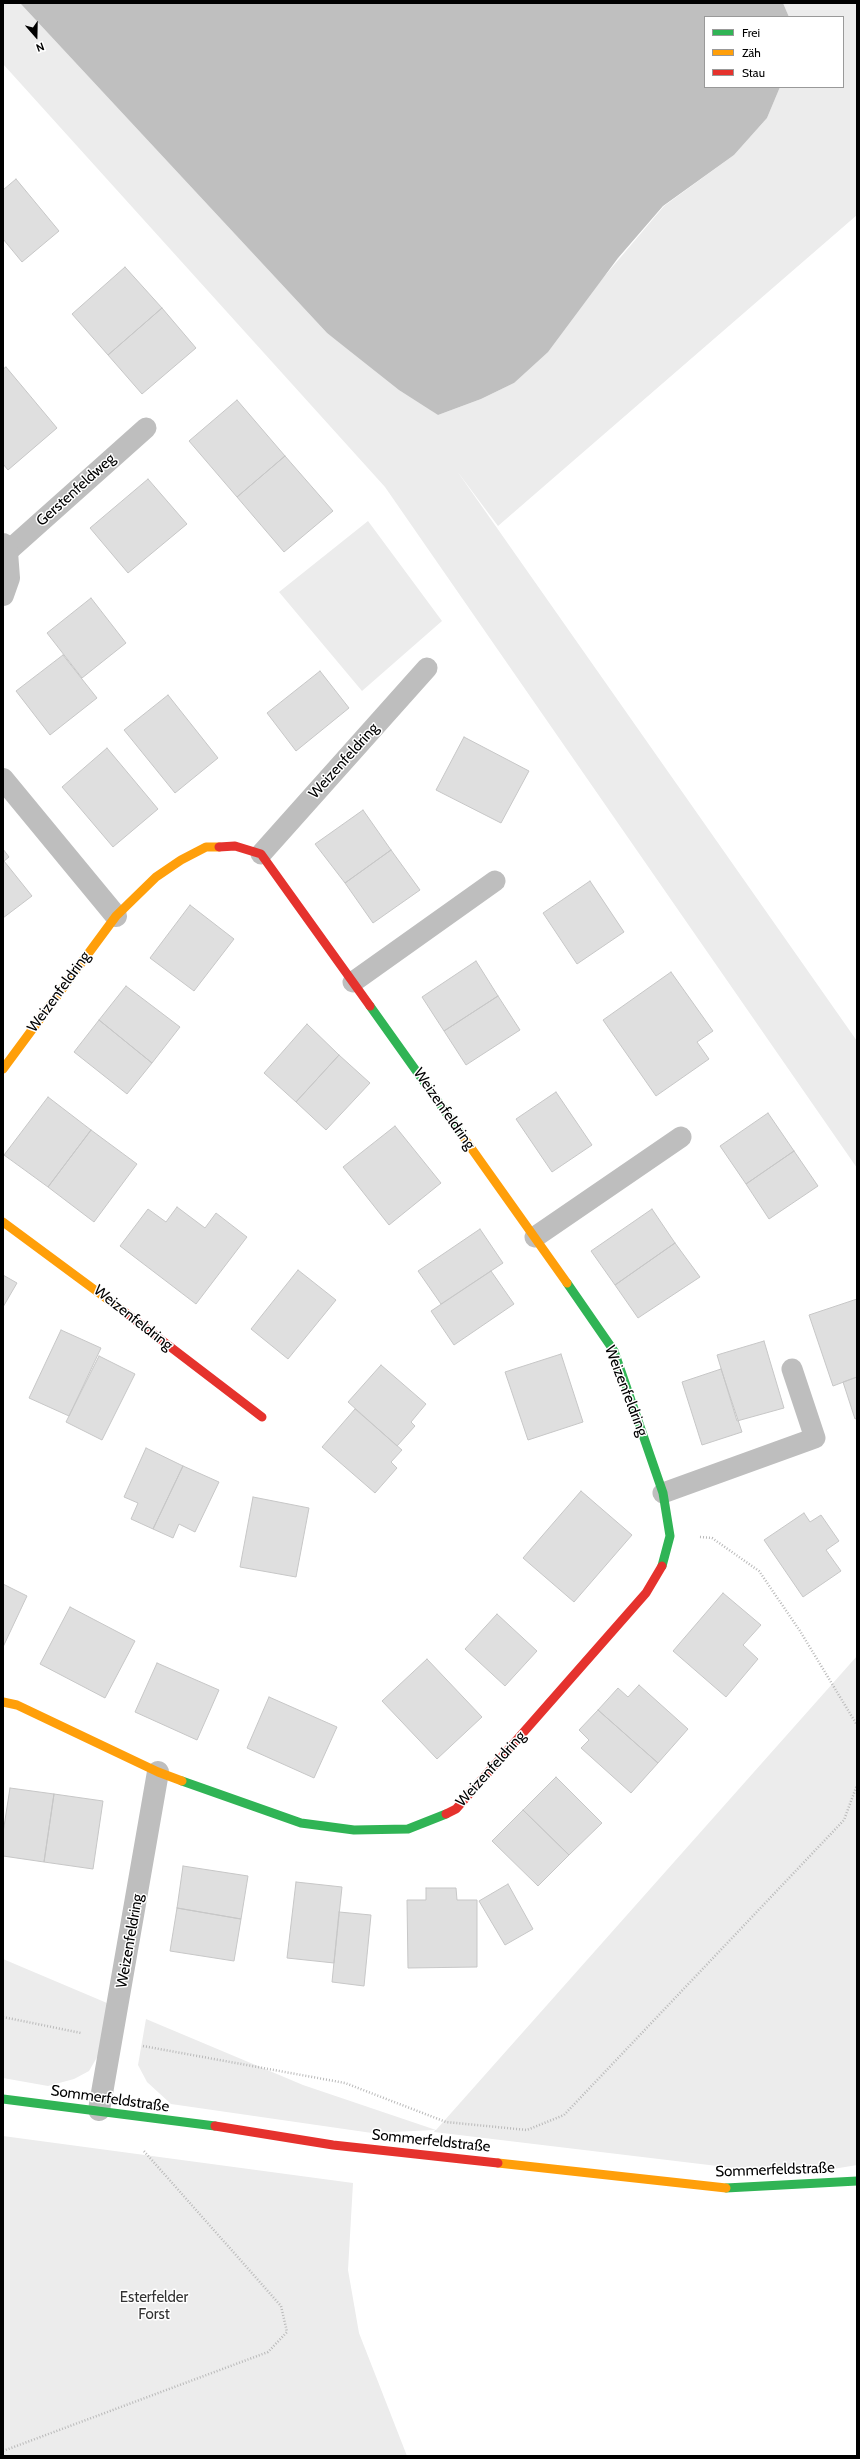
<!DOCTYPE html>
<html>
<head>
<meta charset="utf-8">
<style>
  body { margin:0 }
  #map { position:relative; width:860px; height:2459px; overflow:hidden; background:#fff; font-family:Cabin,sans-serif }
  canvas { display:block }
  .frame { position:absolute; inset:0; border:4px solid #000; pointer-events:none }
  .legend { position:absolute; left:704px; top:16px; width:140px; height:72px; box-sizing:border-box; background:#fff; border:1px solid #999; margin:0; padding:5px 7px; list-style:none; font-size:12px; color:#000 }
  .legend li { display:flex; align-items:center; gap:8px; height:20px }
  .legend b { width:20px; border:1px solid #999 }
  .north { position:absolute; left:16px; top:16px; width:40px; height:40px; -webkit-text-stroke:3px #fff; paint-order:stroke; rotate:160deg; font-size:11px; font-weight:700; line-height:16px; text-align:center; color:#000 }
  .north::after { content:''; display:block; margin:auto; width:14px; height:18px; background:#000; clip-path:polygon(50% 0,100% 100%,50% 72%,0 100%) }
</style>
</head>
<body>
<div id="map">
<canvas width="860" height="2459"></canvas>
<div class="frame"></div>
<ul class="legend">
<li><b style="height:5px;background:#30b455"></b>Frei</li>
<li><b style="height:5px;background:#ff9f0a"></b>Zäh</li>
<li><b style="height:5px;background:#e5322d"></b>Stau</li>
</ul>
<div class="north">N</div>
</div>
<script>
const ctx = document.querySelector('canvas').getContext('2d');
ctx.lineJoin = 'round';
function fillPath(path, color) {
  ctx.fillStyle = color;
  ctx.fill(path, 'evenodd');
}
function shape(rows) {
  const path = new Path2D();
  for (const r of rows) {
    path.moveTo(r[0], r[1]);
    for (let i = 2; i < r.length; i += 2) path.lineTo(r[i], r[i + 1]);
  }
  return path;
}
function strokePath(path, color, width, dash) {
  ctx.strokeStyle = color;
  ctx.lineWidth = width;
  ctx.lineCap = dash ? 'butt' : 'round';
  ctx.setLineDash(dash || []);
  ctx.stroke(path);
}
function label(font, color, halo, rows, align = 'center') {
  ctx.font = font + ' Cabin,sans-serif';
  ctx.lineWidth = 3;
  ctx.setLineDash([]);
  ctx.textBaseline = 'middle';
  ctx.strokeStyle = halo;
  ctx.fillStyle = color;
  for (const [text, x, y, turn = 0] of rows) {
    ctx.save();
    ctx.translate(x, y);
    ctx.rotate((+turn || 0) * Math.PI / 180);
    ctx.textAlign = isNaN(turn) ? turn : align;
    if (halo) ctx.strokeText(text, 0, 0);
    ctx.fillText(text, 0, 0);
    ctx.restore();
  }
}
const green = shape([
  [3,3,20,3,327,333,438,415,481,399,514,383,664,206,734,155,767,118,780,87,843,87,843,17,789,17,783,3,857,3,857,215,498,526,457,471,857,1041,857,1168,385,487,3,64],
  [368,521,442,621,362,691,279,592],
  [857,1656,857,2165,833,2169,734,2168,434,2132,435,2130,372,2133,171,2104,147,2082,138,2065,146,2019,303,2085,436,2130],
  [3,1959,107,2003,99,2054,89,2071,74,2079,48,2086,3,2078],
  [3,2136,353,2183,348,2270,359,2333,407,2456,3,2456]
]);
const water = shape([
  [20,3,783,3,789,17,705,17,705,87,780,87,767,118,734,155,663,206,618,258,548,352,514,383,481,399,438,415,399,390,327,333]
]);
const building = shape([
  [16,179,59,231,22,262,3,239,3,190,16,179],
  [125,267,162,308,108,355,72,314,125,267],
  [162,308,196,348,142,394,108,355,162,308],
  [6,367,57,428,8,470,3,464,3,369,6,367],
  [237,400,285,456,237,497,189,441,237,400],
  [285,456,333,511,284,552,237,497,285,456],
  [148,479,187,524,128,573,90,528,148,479],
  [91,598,126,643,82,678,47,633,91,598],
  [63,655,97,698,50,735,16,691,63,655],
  [320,671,349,708,296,751,267,713,320,671],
  [168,695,218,758,175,793,124,730,168,695],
  [464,737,529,771,501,823,436,790,464,737],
  [107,748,158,809,113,847,62,787,107,748],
  [363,810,391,850,345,883,315,844,363,810],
  [3,849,9,857,3,862,3,849],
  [391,850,420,890,373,923,345,883,391,850],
  [4,861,32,896,3,918,3,862,4,861],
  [590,881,624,932,577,964,543,913,590,881],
  [190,905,234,939,194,991,150,958,190,905],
  [476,961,498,996,444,1031,422,997,476,961],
  [671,972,713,1031,697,1042,709,1059,656,1096,603,1020,671,972],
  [126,986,180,1027,152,1063,99,1020,126,986],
  [498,996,520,1030,466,1065,444,1031,498,996],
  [99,1020,152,1063,127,1094,74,1052,99,1020],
  [307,1024,339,1055,296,1102,264,1073,307,1024],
  [339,1055,370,1083,326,1130,296,1102,339,1055],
  [556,1092,592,1145,552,1172,516,1119,556,1092],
  [48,1097,91,1130,48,1187,4,1155,48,1097],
  [768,1113,794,1151,746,1184,720,1146,768,1113],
  [395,1126,441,1183,389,1225,343,1167,395,1126],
  [91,1130,137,1164,94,1222,48,1187,91,1130],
  [794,1151,818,1186,769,1219,746,1184,794,1151],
  [177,1207,205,1228,216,1213,247,1237,196,1304,120,1246,148,1209,166,1222,177,1207],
  [652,1209,675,1243,615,1285,591,1251,652,1209],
  [480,1229,503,1263,441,1304,418,1271,480,1229],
  [675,1243,700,1277,638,1318,615,1285,675,1243],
  [298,1270,336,1300,288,1359,251,1329,298,1270],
  [491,1271,514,1304,454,1345,431,1311,491,1271],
  [3,1275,17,1283,3,1307,3,1275],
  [857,1299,857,1377,833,1386,809,1315,857,1299],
  [61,1330,101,1348,69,1416,29,1398,61,1330],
  [764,1341,784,1408,737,1421,717,1355,764,1341],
  [561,1354,583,1422,528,1440,505,1372,561,1354],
  [99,1356,135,1374,102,1440,66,1422,99,1356],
  [381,1365,426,1404,411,1422,415,1426,397,1446,348,1402,381,1365],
  [721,1369,742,1432,702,1445,682,1382,721,1369],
  [857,1377,857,1418,855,1419,843,1382,857,1377],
  [355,1409,402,1450,391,1462,397,1468,375,1493,322,1447,355,1409],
  [146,1448,183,1466,153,1529,131,1519,138,1503,124,1497,146,1448],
  [183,1466,219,1482,195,1532,179,1524,173,1538,153,1529,183,1466],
  [581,1491,632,1535,574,1602,523,1558,581,1491],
  [253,1497,309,1508,296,1577,240,1567,253,1497],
  [804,1513,810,1522,821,1515,839,1541,826,1550,841,1571,803,1597,764,1540,804,1513],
  [3,1584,27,1596,3,1647,3,1584],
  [723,1593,761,1625,743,1645,758,1659,726,1697,673,1651,723,1593],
  [70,1607,135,1641,105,1698,40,1664,70,1607],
  [497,1614,537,1651,505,1686,465,1649,497,1614],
  [427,1659,482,1717,437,1759,382,1701,427,1659],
  [157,1663,219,1690,197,1740,135,1712,157,1663],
  [639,1685,688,1729,658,1763,598,1710,618,1688,628,1697,639,1685],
  [269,1697,337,1727,314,1778,247,1748,269,1697],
  [598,1710,658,1763,631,1793,581,1748,589,1740,579,1730,598,1710],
  [556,1777,602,1823,569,1855,523,1810,556,1777],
  [10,1788,54,1794,44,1862,3,1856,3,1833,10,1788],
  [54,1794,103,1801,93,1869,44,1862,54,1794],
  [523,1810,569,1855,538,1886,492,1841,523,1810],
  [183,1866,248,1876,241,1919,177,1908,183,1866],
  [296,1882,342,1887,334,1963,287,1958,296,1882],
  [508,1884,533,1929,505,1945,479,1901,508,1884],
  [426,1888,456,1888,457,1900,477,1900,477,1967,408,1968,407,1900,426,1900,426,1888],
  [177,1908,241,1919,234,1961,170,1951,177,1908],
  [339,1912,371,1915,364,1986,332,1982,339,1912]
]);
const path = shape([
  [700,1537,712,1538,759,1571,800,1631,857,1725],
  [3,2017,81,2033],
  [143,2046,345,2083,446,2122,527,2130,564,2115,844,1820,857,1785],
  [3,2451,268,2352,287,2332,281,2306,143,2150]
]);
const lane = shape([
  [7,552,146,428],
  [261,854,427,668],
  [353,982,495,881],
  [535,1237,681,1137],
  [663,1493,815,1438,792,1369]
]);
const street = shape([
  [3,544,7,552,9,578,3,595],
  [3,779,116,916],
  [99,2110,158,1772]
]);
const fast = shape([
  [370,1006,464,1138],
  [567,1283,614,1351,663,1493,670,1536,662,1566],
  [182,1781,301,1823,354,1830,408,1829,446,1814],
  [3,2099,215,2126],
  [726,2188,857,2181]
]);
const slow = shape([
  [3,1069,116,916,156,877,181,860,206,847,219,847],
  [464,1138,567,1283],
  [3,1222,126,1313],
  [3,1702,17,1705,158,1772,182,1781],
  [498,2163,726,2188]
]);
const jam = shape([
  [219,847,235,846,261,854,370,1006],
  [126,1313,262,1417],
  [446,1814,456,1809,646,1593,662,1566],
  [215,2126,333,2145,498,2163]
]);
const streetNames = [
  ["Gerstenfeldweg",76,490,-42],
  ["Weizenfeldring",344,761,-48],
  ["Weizenfeldring",59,992,-54],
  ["Weizenfeldring",444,1109,55],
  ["Weizenfeldring",133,1318,38],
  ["Weizenfeldring",626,1391,69],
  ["Weizenfeldring",491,1769,-48],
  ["Weizenfeldring",130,1941,-80],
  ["Sommerfeldstraße",110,2099,8],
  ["Sommerfeldstraße",431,2141,6],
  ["Sommerfeldstraße",775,2170,-2]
];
const parkNames = [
  ["Esterfelder",154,2298],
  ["Forst",154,2315]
];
fillPath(green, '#ececec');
fillPath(water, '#bfbfbf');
fillPath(building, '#dfdfdf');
strokePath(building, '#c7c7c7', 1);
strokePath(path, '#b9b9b9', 2.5, [1, 2]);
strokePath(lane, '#bebebe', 21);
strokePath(street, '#bebebe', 22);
strokePath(fast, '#30b455', 9);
strokePath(slow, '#ff9f0a', 9);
strokePath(jam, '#e5322d', 9);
label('15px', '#000', '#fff', streetNames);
label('15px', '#333', '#fff', parkNames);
</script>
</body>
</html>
